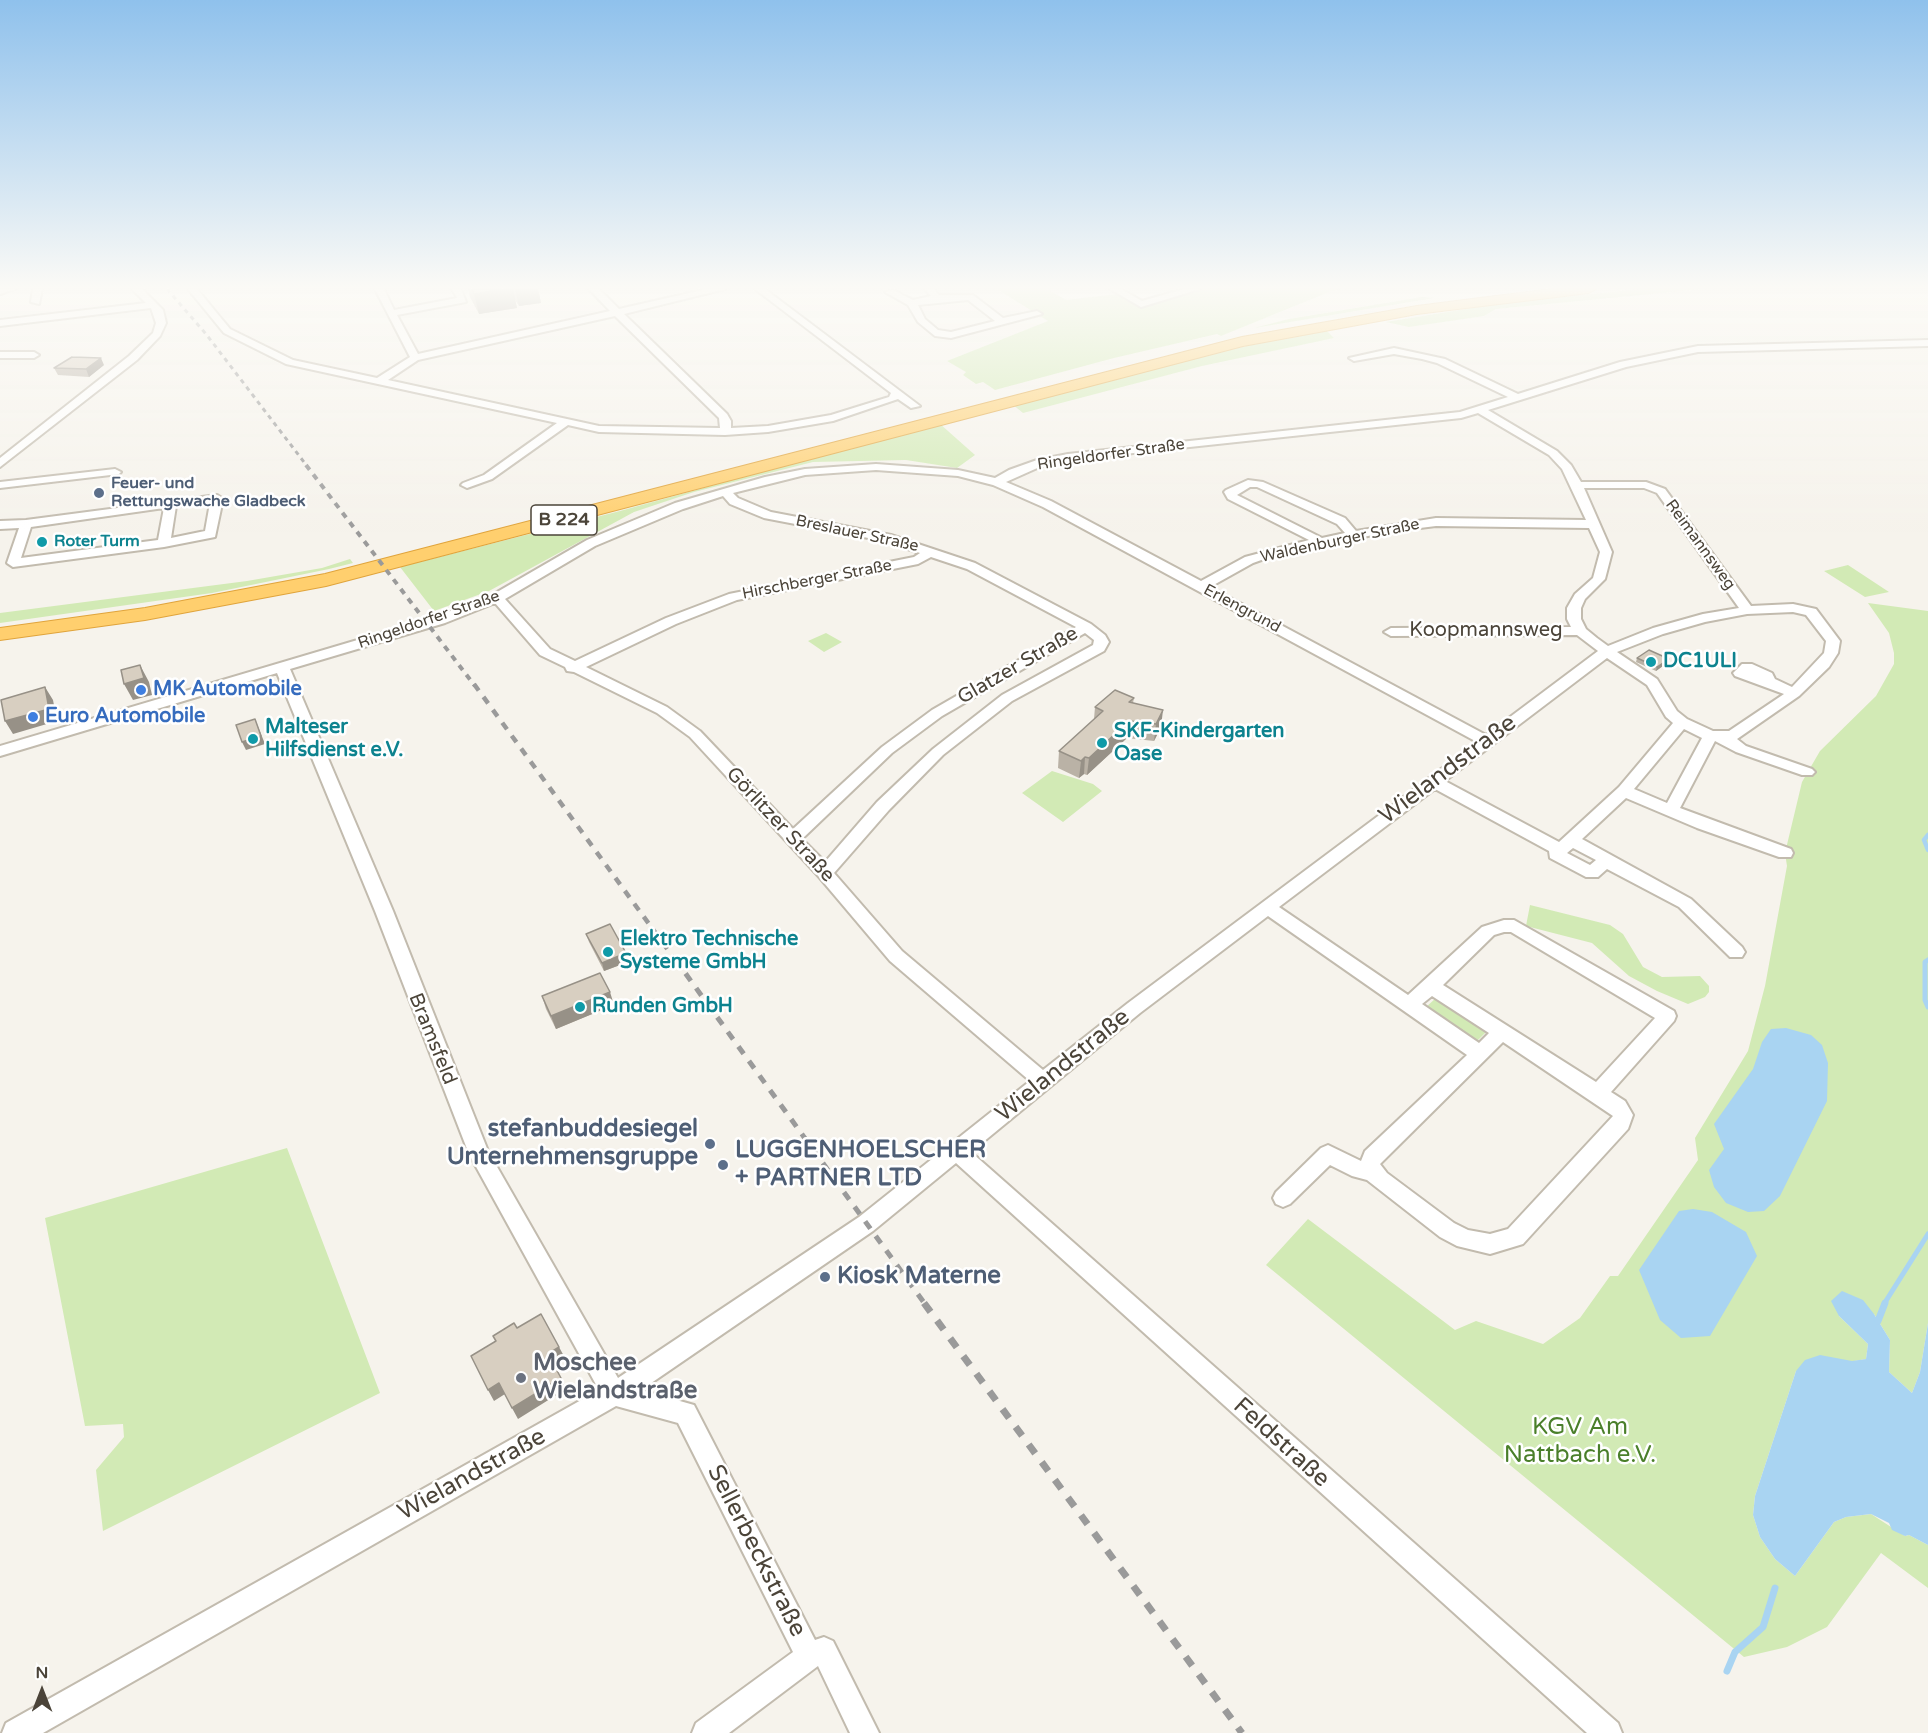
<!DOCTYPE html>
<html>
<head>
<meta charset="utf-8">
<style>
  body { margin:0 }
  #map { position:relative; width:1928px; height:1733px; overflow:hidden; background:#f6f3ec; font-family:"Varela Round",sans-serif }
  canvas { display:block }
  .north { position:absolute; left:12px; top:1661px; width:60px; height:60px; -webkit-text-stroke:4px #fff; paint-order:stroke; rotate:0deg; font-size:16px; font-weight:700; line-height:24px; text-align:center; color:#4b4439 }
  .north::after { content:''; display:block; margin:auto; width:21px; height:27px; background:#4b4439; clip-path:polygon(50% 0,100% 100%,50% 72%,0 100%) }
</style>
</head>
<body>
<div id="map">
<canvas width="1928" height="1733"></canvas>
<div class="north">N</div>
</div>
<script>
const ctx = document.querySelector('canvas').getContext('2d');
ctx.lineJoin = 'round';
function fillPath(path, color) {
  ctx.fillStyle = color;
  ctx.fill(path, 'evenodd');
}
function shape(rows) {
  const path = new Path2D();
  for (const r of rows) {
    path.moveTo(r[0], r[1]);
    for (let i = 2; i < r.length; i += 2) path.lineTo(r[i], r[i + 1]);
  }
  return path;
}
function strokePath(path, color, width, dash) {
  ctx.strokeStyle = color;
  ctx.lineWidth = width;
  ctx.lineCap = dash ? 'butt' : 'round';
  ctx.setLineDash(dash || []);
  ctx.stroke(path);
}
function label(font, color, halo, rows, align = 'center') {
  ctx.font = font + ' "Varela Round",sans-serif';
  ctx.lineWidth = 5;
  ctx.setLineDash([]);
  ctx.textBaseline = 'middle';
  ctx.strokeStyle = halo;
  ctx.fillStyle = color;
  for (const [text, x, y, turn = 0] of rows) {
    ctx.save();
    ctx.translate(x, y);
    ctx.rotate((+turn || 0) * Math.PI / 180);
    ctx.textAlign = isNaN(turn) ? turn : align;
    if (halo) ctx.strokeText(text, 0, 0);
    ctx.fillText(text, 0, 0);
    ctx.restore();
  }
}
const green = shape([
  [997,289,1047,289,1066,300,1118,294,1140,306,1202,289,1341,289,1329,292,1221,336,1217,334,1114,358,995,390,983,382,976,384,963,375,966,372,947,361,1048,321],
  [1639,289,1702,289,1496,309,1484,316,1409,327,1386,322,1496,304],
  [1422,297,1434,298,1254,328,1289,319],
  [1327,331,1334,338,1202,366,1023,413,1012,404,1246,346],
  [939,423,975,455,957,468,906,460,813,462,694,492,634,512,489,591,434,611,400,567,620,511],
  [350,559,353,563,329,569,212,593,0,623,0,613,247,581,322,568],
  [1848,565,1889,592,1865,597,1824,571],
  [1868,603,1928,611,1928,1323,1920,1372,1912,1393,1889,1372,1890,1340,1874,1314,1839,1316,1868,1344,1866,1359,1796,1371,1755,1496,1753,1515,1760,1537,1775,1559,1795,1576,1834,1522,1846,1517,1871,1514,1905,1536,1909,1535,1928,1545,1928,1588,1881,1553,1827,1627,1787,1647,1744,1657,1266,1265,1308,1219,1455,1330,1476,1321,1543,1344,1580,1318,1610,1276,1618,1276,1698,1160,1695,1138,1748,1051,1765,986,1787,866,1785,853,1802,782,1820,751,1876,696,1894,664,1894,653,1889,633],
  [826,633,842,642,824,652,808,641],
  [1052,771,1093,784,1102,791,1063,822,1022,793],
  [1530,905,1610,925,1623,934,1643,967,1662,977,1700,976,1709,986,1709,992,1705,997,1688,1004,1657,991,1629,976,1592,943,1526,926],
  [1437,997,1488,1030,1475,1043,1424,1009],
  [287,1148,380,1393,103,1531,96,1470,124,1437,123,1424,85,1426,45,1218]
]);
const water = shape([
  [1786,1028,1811,1035,1822,1045,1828,1063,1827,1101,1780,1196,1764,1211,1748,1212,1726,1203,1714,1187,1709,1170,1724,1149,1714,1124,1753,1069,1762,1042,1771,1029],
  [1693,1209,1712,1212,1746,1232,1757,1256,1710,1336,1681,1338,1660,1320,1639,1270,1679,1211],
  [1842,1291,1863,1300,1874,1314,1890,1340,1889,1372,1912,1393,1920,1372,1928,1323,1928,1545,1909,1535,1905,1536,1892,1530,1889,1523,1871,1514,1846,1517,1834,1522,1795,1576,1775,1559,1760,1537,1753,1515,1755,1496,1796,1371,1805,1360,1820,1355,1852,1361,1866,1359,1868,1344,1839,1316,1831,1301]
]);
const streamFar2 = shape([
  [1928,835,1924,840,1928,850]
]);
const streamFar1 = shape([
  [1928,960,1925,962,1925,1000,1928,1007],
  [1884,1304,1928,1234]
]);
const stream = shape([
  [1878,1321,1885,1303],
  [1727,1671,1735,1652,1763,1627,1775,1588]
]);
const minor = shape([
  [0,289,15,289,0,294,0,289],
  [33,289,42,289,39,304,31,302,33,289],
  [132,289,142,289,163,310,166,323,160,336,137,360,0,467,0,458,129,356,153,333,156,323,151,308,0,326,0,320,146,303,132,289],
  [188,289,197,289,230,329,293,360,377,378,410,357,375,289,384,289,394,310,457,298,452,289,461,289,466,302,397,315,418,354,610,311,589,289,599,289,619,309,707,289,725,289,624,314,727,414,731,421,731,428,768,426,831,415,889,397,891,393,755,289,765,289,920,406,911,408,898,399,833,421,768,432,725,435,599,432,568,425,492,479,467,488,461,485,463,483,484,475,557,423,286,364,224,333,188,289],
  [615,316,719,418,720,428,599,426,388,380,418,360,615,316],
  [925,289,934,289,939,295,973,295,1003,318,1037,311,1042,314,951,338,935,336,918,322,908,305,885,292,893,290,913,300,931,296,925,289],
  [968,300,995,321,951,332,938,330,925,319,918,305,968,300],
  [1110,289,1121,289,1142,301,1184,289,1200,289,1141,307,1110,289],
  [1928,340,1928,346,1698,352,1626,367,1488,410,1557,451,1571,465,1581,482,1646,482,1665,489,1751,606,1793,604,1816,609,1840,641,1838,653,1829,667,1799,696,1737,739,1746,746,1812,769,1815,772,1812,775,1802,775,1736,752,1715,741,1680,808,1791,849,1793,853,1791,857,1779,857,1697,828,1626,798,1582,839,1691,899,1742,947,1745,952,1742,957,1730,957,1679,907,1607,869,1598,877,1586,877,1550,858,1549,851,1435,789,1279,907,1408,995,1482,927,1504,920,1514,920,1674,1011,1676,1016,1674,1021,1611,1092,1625,1101,1633,1115,1628,1129,1523,1244,1490,1254,1457,1246,1440,1237,1367,1180,1352,1176,1330,1165,1290,1204,1283,1207,1276,1204,1273,1198,1276,1192,1321,1148,1328,1145,1361,1161,1365,1151,1467,1055,1268,916,1140,1013,971,1152,1618,1723,1622,1733,1587,1733,956,1163,873,1231,641,1390,694,1405,815,1640,824,1637,833,1641,879,1733,850,1733,818,1666,729,1733,692,1733,696,1723,793,1652,678,1423,616,1406,43,1733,2,1733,6,1723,599,1390,469,1154,375,911,277,673,0,756,0,746,435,617,492,595,587,540,675,503,765,477,805,469,876,464,958,470,995,478,1009,470,1037,460,1068,454,1460,412,1508,397,1437,363,1422,359,1394,354,1354,361,1349,358,1394,348,1445,359,1518,394,1620,362,1698,346,1928,340],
  [1478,413,1549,455,1562,469,1586,520,1436,518,1356,531,1345,518,1263,482,1248,480,1226,490,1224,492,1228,499,1309,540,1245,557,1201,581,1051,501,1006,482,1044,465,1068,460,1461,418,1478,413],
  [876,470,958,476,993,485,1043,507,1477,742,1128,1003,1043,1070,902,951,834,873,889,810,943,755,1012,701,1104,651,1109,642,1105,635,1091,624,975,563,891,535,771,512,738,498,733,493,805,475,876,470],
  [1250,487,1257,487,1337,524,1345,533,1322,538,1237,495,1250,487],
  [1584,488,1644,488,1657,493,1739,608,1703,614,1653,628,1608,646,1597,638,1586,629,1581,619,1581,608,1585,599,1605,579,1612,552,1584,488],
  [723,496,730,504,764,518,884,541,920,553,914,557,729,594,666,618,575,661,550,649,505,599,595,546,683,509,723,496],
  [1436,526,1589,528,1600,552,1593,578,1575,594,1567,608,1567,619,1571,627,1391,628,1384,632,1391,636,1577,635,1598,651,1486,735,1210,587,1253,563,1278,554,1388,532,1436,526],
  [931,557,967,569,1076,627,932,710,882,747,793,829,700,731,667,707,586,667,676,624,737,600,918,564,931,557],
  [495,603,540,655,565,667,567,671,574,672,657,713,690,737,819,877,890,961,1030,1081,859,1217,618,1378,488,1151,393,911,290,669,445,623,495,603],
  [1793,612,1806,615,1826,641,1824,653,1792,687,1775,679,1772,673,1752,664,1742,664,1733,673,1735,676,1784,694,1729,731,1713,731,1687,719,1677,711,1657,679,1617,652,1663,634,1705,622,1747,614,1793,612],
  [1085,633,1094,640,1093,645,1002,695,933,749,877,802,825,862,802,839,892,753,942,716,1085,633],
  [1607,658,1647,685,1666,717,1673,723,1619,787,1559,842,1445,781,1607,658],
  [1684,729,1702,738,1667,803,1634,789,1684,729],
  [1573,848,1596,860,1590,865,1567,853,1573,848],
  [1504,932,1511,932,1655,1018,1596,1082,1443,985,1494,935,1504,932],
  [1432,996,1489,1033,1479,1043,1422,1004,1432,996],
  [1503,1042,1613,1116,1508,1229,1490,1234,1468,1230,1454,1223,1387,1173,1380,1164,1503,1042],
  [0,352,34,352,39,355,34,358,0,358,0,352],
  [115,469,121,472,119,474,0,488,0,482,115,469],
  [217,495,223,499,215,537,164,547,13,567,7,563,19,528,0,529,0,521,26,520,217,495],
  [210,503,205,531,171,538,176,506,210,503],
  [164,508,158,540,21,558,31,527,164,508]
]);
const highway = shape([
  [1551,289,1596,289,1589,293,1417,314,1243,346,326,586,145,620,0,640,0,628,145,608,325,574,1242,337,1417,306,1551,289]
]);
const railFar4 = shape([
  [167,289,206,334,307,466]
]);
const railFar3 = shape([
  [306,465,475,686]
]);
const railFar2 = shape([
  [474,684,676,961]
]);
const railFar1 = shape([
  [675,959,925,1304]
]);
const rail = shape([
  [924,1303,1242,1733]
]);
const wall = shape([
  [468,289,538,289,541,303,519,306,515,300,517,308,479,314,470,297],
  [104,365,89,377,58,375,54,368],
  [1637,658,1667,663,1656,671,1636,662],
  [1134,698,1133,703,1161,727,1154,741,1127,738,1087,775,1084,774,1079,778,1058,768,1059,751,1094,719,1095,707],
  [586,934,626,953,628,962,604,971,589,942],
  [542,996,614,1005,556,1029,546,1009]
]);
const shadedWall = shape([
  [502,289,513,289,517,308,479,314,474,294],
  [515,289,538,289,541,303,519,306],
  [101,358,104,365,89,377,86,369],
  [1669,659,1667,663,1656,671,1657,667],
  [140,665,149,682,152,695,133,700,124,684],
  [45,687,53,700,57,721,13,734,5,721],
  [1163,710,1161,727,1154,741,1156,724],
  [255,719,265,744,246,750,242,742],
  [1129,721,1127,738,1087,775,1089,758],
  [1085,757,1084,774,1079,778,1081,761],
  [626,953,628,962,604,971,602,963],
  [610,992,614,1005,556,1029,551,1016],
  [559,1347,565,1358,553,1365,548,1354],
  [561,1378,566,1389,518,1419,512,1408],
  [499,1383,505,1394,494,1401,488,1390]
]);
const building = shape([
  [472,289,502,289,474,294,472,289],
  [72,357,101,358,86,369,54,368,72,357],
  [1649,650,1669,659,1657,667,1637,658,1649,650],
  [140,665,144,678,124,684,121,670,140,665],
  [45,687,49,709,5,721,1,700,45,687],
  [1115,690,1134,698,1129,702,1163,710,1156,724,1129,721,1089,758,1085,757,1081,761,1059,751,1103,711,1095,707,1115,690],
  [255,719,261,736,242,742,236,725,255,719],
  [610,924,626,953,602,963,586,934,610,924],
  [600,973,610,992,551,1016,542,996,600,973],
  [541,1314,559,1347,548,1354,561,1378,512,1408,499,1383,488,1390,471,1356,496,1341,493,1336,514,1323,517,1328,541,1314]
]);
const markers = [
  [99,493,6,"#5c6f8a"],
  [42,542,6,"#0f9aa8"],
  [1651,662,6,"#0f9aa8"],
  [141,690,6,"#3f7fe0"],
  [33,717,6,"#3f7fe0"],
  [253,739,6,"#0f9aa8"],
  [1102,743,6,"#0f9aa8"],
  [608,952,6,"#0f9aa8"],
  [580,1007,6,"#0f9aa8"],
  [710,1144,6,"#5c6f8a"],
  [723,1165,6,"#5c6f8a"],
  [825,1277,6,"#5c6f8a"],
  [521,1378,6,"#6b7280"]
];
const farStreetnames = [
  ["Ringeldorfer Straße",1111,455,-8],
  ["Breslauer Straße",857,534,12],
  ["Waldenburger Straße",1340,541,-12],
  ["Reimannsweg",1700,545,54],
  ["Hirschberger Straße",817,580,-11],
  ["Erlengrund",1242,609,28],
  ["Ringeldorfer Straße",429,620,-19]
];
const farServicenames = [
  ["Feuer- und",111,484],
  ["Rettungswache Gladbeck",111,502]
];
const farCulturenames = [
  ["Roter Turm",54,542]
];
const shields = [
  [564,520,66]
];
const shieldNames = [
  ["B 224",564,520]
];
const streetNames = [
  ["Koopmannsweg",1486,631],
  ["Glatzer Straße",1018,666,-30],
  ["Görlitzer Straße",780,825,47],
  ["Bramsfeld",432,1039,68]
];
const cultureNames = [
  ["DC1ULI",1663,662],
  ["Malteser",265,728],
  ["Hilfsdienst e.V.",265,751],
  ["SKF-Kindergarten",1114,732],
  ["Oase",1114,755],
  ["Elektro Technische",620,940],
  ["Systeme GmbH",620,963],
  ["Runden GmbH",592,1007]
];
const shopNames = [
  ["MK Automobile",153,690],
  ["Euro Automobile",45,717]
];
const nearStreetnames = [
  ["Wielandstraße",1448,770,-37],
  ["Wielandstraße",1063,1066,-39],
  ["Feldstraße",1281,1443,42],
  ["Wielandstraße",472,1475,-29],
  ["Sellerbeckstraße",756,1551,63]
];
const nearServicenames = [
  ["stefanbuddesiegel",698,1130,"right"],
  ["Unternehmensgruppe",698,1158,"right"],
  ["LUGGENHOELSCHER",735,1151],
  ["+ PARTNER LTD",735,1179],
  ["Kiosk Materne",837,1277]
];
const nearWorshipnames = [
  ["Moschee",533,1364],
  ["Wielandstraße",533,1392]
];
const nearParknames = [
  ["KGV Am",1580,1428],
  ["Nattbach e.V.",1580,1456]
];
fillPath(green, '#d2eab5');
fillPath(water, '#a9d4f2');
strokePath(streamFar2, '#a9d4f2', 4.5);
strokePath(streamFar1, '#a9d4f2', 5);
strokePath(stream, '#a9d4f2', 7);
strokePath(minor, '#c2bbae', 4);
strokePath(highway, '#e0a43c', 2);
fillPath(minor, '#fff');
fillPath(highway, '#ffcf6e');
strokePath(railFar4, '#9a9a9a', 3, [4.5, 4.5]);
strokePath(railFar3, '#9a9a9a', 4, [6, 6]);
strokePath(railFar2, '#9a9a9a', 4.5, [8, 8]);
strokePath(railFar1, '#9a9a9a', 5, [9, 9]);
strokePath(rail, '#9a9a9a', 7, [11, 11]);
fillPath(wall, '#bab2a6');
fillPath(shadedWall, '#979187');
fillPath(building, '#d8cfc1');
strokePath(building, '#979187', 1.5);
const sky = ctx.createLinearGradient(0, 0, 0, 532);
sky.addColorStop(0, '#8fc1ec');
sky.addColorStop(0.54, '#fbfaf6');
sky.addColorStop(1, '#fbfaf600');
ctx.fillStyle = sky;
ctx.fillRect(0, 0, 1928, 532);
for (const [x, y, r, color] of markers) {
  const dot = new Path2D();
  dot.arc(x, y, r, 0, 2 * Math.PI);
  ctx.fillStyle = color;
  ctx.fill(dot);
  strokePath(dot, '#fff', 2);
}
label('16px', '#4b4439', '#fff', farStreetnames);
label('bold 16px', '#4e5e75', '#fff', farServicenames, 'left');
label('bold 16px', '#0d838f', '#fff', farCulturenames, 'left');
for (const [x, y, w] of shields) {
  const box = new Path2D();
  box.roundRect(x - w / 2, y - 15, w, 30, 4.5);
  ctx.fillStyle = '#fff';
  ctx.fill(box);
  strokePath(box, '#4b4439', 1.5);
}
label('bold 18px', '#4b4439', null, shieldNames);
label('20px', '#4b4439', '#fff', streetNames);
label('bold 20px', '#0d838f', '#fff', cultureNames, 'left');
label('bold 20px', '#366cbe', '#fff', shopNames, 'left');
label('24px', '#4b4439', '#fff', nearStreetnames);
label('bold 24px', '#4e5e75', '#fff', nearServicenames, 'left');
label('bold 24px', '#5b616d', '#fff', nearWorshipnames, 'left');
label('24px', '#4a7f2a', '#fff', nearParknames);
</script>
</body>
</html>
